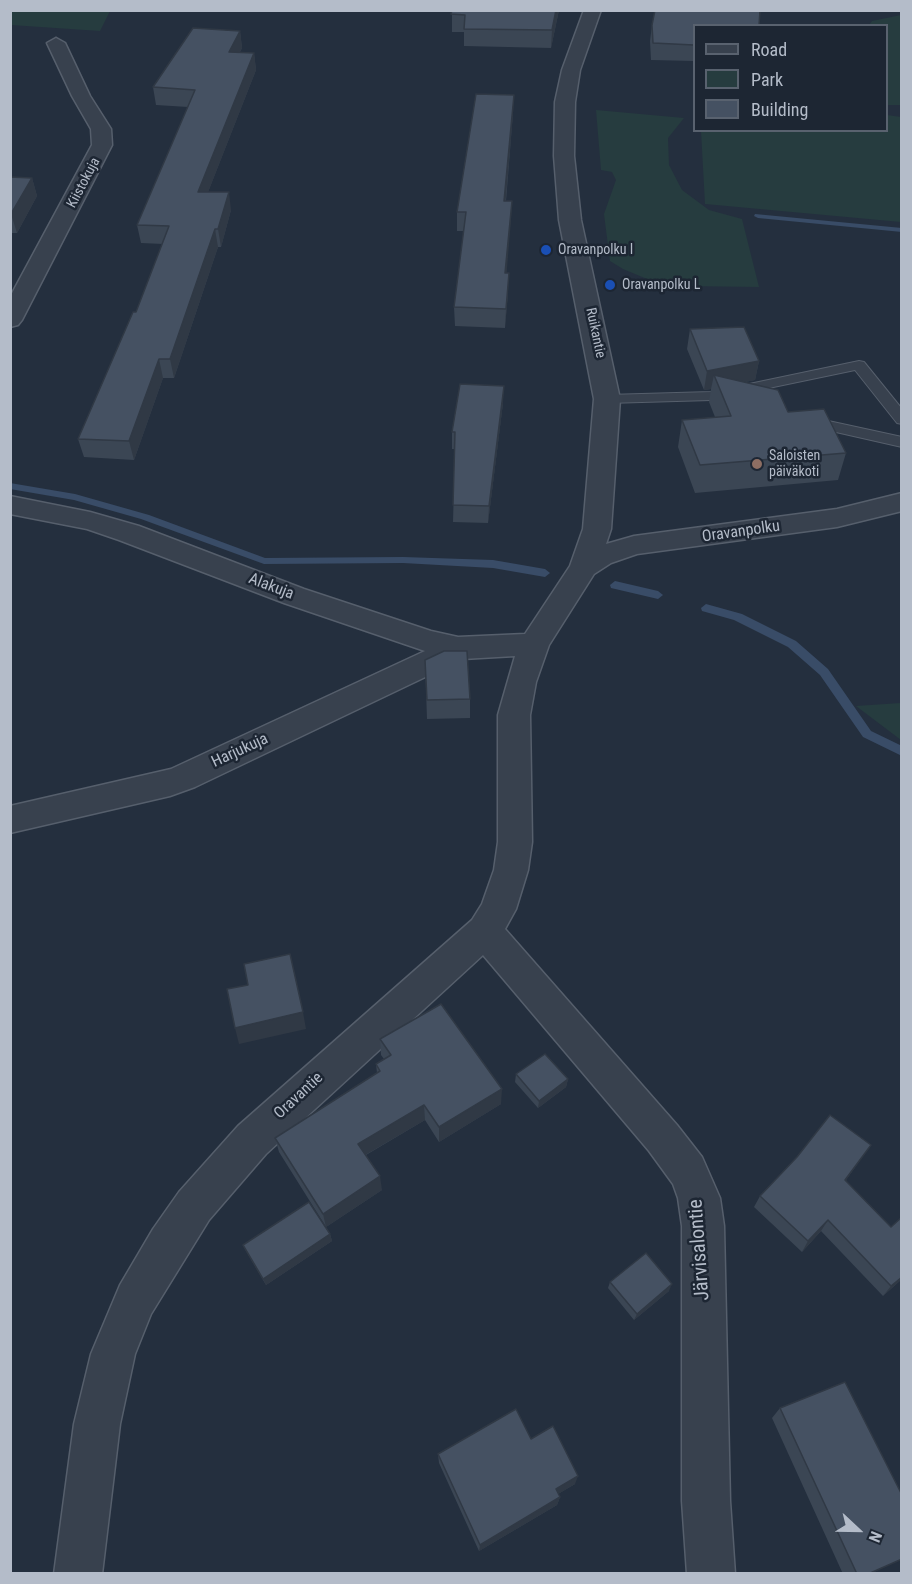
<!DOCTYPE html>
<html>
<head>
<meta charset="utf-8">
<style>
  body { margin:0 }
  #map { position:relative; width:912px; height:1584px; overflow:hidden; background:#242f3e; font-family:"Roboto Condensed",sans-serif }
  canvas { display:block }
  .frame { position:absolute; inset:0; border:12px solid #b4bcc9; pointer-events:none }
  .legend { position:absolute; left:693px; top:24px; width:195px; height:108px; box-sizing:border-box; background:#1d2633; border:2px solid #59626f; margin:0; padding:8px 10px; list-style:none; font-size:18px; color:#b4bcc9 }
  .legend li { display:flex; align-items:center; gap:12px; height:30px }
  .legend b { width:30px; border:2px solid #59626f }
  .north { position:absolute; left:828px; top:1500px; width:60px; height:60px; -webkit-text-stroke:4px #1d2633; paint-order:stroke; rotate:112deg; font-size:16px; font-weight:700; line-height:24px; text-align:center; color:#b4bcc9 }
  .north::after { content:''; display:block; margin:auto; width:21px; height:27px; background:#b4bcc9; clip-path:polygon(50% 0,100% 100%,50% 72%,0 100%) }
</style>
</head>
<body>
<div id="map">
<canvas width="912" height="1584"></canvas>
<div class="frame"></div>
<ul class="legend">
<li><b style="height:8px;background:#38414e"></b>Road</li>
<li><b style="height:16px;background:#263c3f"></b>Park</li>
<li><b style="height:16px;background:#455162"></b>Building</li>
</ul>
<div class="north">N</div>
</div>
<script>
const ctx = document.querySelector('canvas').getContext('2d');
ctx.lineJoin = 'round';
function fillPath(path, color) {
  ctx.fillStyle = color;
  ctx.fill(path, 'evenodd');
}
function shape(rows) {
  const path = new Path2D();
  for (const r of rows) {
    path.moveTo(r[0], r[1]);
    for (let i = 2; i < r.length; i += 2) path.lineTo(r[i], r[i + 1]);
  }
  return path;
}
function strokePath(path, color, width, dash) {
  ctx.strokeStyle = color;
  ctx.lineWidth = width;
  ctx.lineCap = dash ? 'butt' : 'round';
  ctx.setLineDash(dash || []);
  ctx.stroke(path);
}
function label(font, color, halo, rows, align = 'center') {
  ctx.font = font + ' "Roboto Condensed",sans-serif';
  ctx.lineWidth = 5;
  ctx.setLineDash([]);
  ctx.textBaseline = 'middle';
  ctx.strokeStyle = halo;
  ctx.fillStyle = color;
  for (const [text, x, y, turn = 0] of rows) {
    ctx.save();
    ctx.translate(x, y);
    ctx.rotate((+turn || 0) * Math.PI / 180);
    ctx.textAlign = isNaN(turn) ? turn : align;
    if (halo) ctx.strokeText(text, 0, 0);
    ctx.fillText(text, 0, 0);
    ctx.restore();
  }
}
const green = shape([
  [10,11,11,10,110,11,100,31,11,25],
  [901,15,901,105,887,105,886,26,869,25,872,21],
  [596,110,684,118,668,138,669,165,682,190,709,210,742,219,759,287,683,286,647,279,623,269,610,261,604,214,616,180,612,172,601,170],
  [887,115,901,117,901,222,705,204,701,131,886,130],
  [901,703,901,740,856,706]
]);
const stream = shape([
  [755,214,902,228,902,232,758,218,754,216,755,214],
  [10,483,75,494,149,515,265,558,403,557,493,560,545,569,550,573,545,577,493,568,403,563,264,564,141,519,74,500,10,489,10,483],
  [615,581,658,591,663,595,658,599,611,588,610,585,615,581],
  [706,604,742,614,796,641,828,669,871,731,902,746,902,756,863,737,820,675,788,647,734,620,702,611,701,608,706,604]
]);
const service = shape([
  [859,361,864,362,902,409,902,424,897,423,855,370,711,400,607,403,600,399,607,395,711,392,859,361],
  [810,417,902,437,902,447,805,425,802,422,810,417]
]);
const minor = shape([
  [584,10,601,10,580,70,575,102,574,156,581,220,620,399,611,529,606,544,634,536,837,509,902,493,902,511,837,527,637,554,611,563,594,574,549,645,536,682,530,715,532,842,528,870,516,909,505,929,677,1125,702,1157,720,1198,724,1226,730,1501,735,1574,687,1574,682,1501,682,1226,678,1198,673,1184,649,1151,483,955,266,1154,209,1220,151,1314,135,1354,120,1424,102,1574,54,1574,74,1424,91,1354,120,1285,153,1229,179,1192,238,1126,472,920,482,904,494,870,498,842,498,715,515,656,463,659,195,787,170,796,10,833,10,806,171,769,425,651,284,603,119,540,87,529,10,514,10,496,90,512,139,526,304,589,431,631,458,637,525,634,570,566,583,529,594,399,559,220,554,156,555,102,562,70,584,10],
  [56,38,65,43,90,96,111,129,112,145,22,320,18,325,10,327,10,297,92,145,91,129,72,96,47,43,56,38]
]);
const wall = shape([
  [452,10,559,10,551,48,464,46,464,32,452,32],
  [652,25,694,26,694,61,651,60,650,41],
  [240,31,242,48,240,52,254,53,256,70,208,192,231,210,221,247,218,247,174,378,163,378,134,460,84,457,78,439,136,312,163,244,141,243,137,225,188,107,156,105,153,87],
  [513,113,506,201,512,201,506,273,508,292,505,328,455,326,454,307,464,231,457,231,457,212],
  [10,177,32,178,37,196,17,233,10,233],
  [690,329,759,361,755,380,745,382,846,453,838,480,695,493,678,447,682,420,715,417,709,402,711,389,704,390,687,349],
  [503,403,488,523,453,522,455,449,452,449,452,432],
  [425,660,470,699,470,718,427,719],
  [380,1039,501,1104,439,1142,425,1120,366,1155,382,1190,326,1227,279,1152,275,1138,377,1073,376,1064,384,1059,381,1055],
  [516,1074,568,1079,566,1087,538,1108,515,1082],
  [871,1145,846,1180,902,1279,883,1296,821,1231,802,1252,754,1207,760,1196],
  [330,1234,332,1241,266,1285,246,1251,243,1245],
  [610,1282,669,1291,634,1320,608,1288],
  [780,1408,870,1574,843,1574,772,1418],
  [531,1439,575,1484,558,1494,560,1497,557,1505,479,1551,439,1463,438,1454]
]);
const shadedWall = shape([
  [556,10,559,10,551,48,552,30],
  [240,31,242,48,231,68,229,52],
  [254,53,256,70,201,210,198,192],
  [514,95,513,113,504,219,504,201],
  [32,178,37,196,17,233,11,214],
  [229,192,231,210,221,247,218,229],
  [512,201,511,220,505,292,505,273],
  [215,229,218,247,174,378,170,359],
  [509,273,508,292,505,328,506,309],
  [159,359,163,378,134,460,129,441],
  [759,361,755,380,719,387,714,375,711,389,704,390,707,371],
  [504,386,503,403,488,523,489,506],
  [303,1012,306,1029,239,1044,235,1028],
  [568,1079,566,1087,538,1108,539,1101],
  [502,1089,501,1104,439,1142,439,1127],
  [424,1105,425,1120,360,1158,358,1144],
  [871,1145,863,1156,838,1191,845,1180],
  [380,1176,382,1190,326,1227,323,1214],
  [828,1220,821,1231,802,1252,808,1241],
  [330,1234,332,1241,266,1285,263,1279],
  [902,1277,902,1279,883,1296,891,1286],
  [672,1284,669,1291,634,1320,637,1314],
  [578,1476,575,1484,553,1497,556,1489],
  [560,1497,557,1505,479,1551,480,1545],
  [902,1559,870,1574,868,1574]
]);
const building = shape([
  [452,10,556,10,552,30,464,29,465,15,451,14,452,10],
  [655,10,760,10,759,26,694,26,694,45,653,43,652,25,655,10],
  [193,28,240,31,229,52,254,53,198,192,229,192,218,229,215,229,170,359,159,359,129,441,78,439,133,312,136,312,169,226,137,225,195,90,153,87,193,28],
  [476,94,514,95,504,201,512,201,505,273,509,273,506,309,454,307,466,212,457,212,476,94],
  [10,177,32,178,11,214,10,214,10,177],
  [744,327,759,361,707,371,690,329,744,327],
  [714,375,778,390,788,412,824,409,846,453,700,465,682,420,731,416,714,375],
  [460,384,504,386,489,506,453,505,455,432,452,432,460,384],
  [444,651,467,651,470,699,427,700,425,660,444,651],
  [290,954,303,1012,235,1028,227,989,248,985,244,964,290,954],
  [441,1004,502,1089,439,1127,424,1105,358,1144,380,1176,323,1214,275,1138,380,1071,376,1064,391,1055,380,1039,441,1004],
  [545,1054,568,1079,539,1101,516,1074,545,1054],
  [830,1115,871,1145,845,1180,891,1227,902,1217,902,1277,891,1286,828,1220,808,1241,760,1196,797,1157,830,1115],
  [309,1202,330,1234,263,1279,243,1245,309,1202],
  [646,1253,672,1284,637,1314,610,1282,646,1253],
  [845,1382,902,1495,902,1559,868,1574,857,1574,780,1408,845,1382],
  [516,1409,531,1439,553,1426,578,1476,556,1489,560,1497,480,1545,438,1454,516,1409]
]);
const markers = [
  [546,250,6,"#1a4fb4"],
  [610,285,6,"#1a4fb4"],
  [757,464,6,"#8d6e63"]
];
const farStreetnames = [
  ["Kiistokuja",84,183,-62],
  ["Ruikantie",595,333,78]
];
const farPoinames = [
  ["Oravanpolku I",558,250],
  ["Oravanpolku L",622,285],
  ["Saloisten",769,456],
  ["päiväkoti",769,472]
];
const streetNames = [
  ["Oravanpolku",741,532,-8],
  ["Alakuja",271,587,21],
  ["Harjukuja",240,751,-25],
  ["Oravantie",299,1096,-43]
];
const nearStreetnames = [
  ["Järvisalontie",700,1250,-94]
];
fillPath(green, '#263c3f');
fillPath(stream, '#394c67');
strokePath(service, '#565f6c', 2);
strokePath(minor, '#565f6c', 3);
fillPath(service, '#38414e');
fillPath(minor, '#38414e');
fillPath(wall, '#3b4654');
fillPath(shadedWall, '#303945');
fillPath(building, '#455162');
strokePath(building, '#303945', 1.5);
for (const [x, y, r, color] of markers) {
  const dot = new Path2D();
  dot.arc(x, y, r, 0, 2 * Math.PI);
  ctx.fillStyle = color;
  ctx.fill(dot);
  strokePath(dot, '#1d2633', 2);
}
label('14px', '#b4bcc9', '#1d2633', farStreetnames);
label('14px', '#b4bcc9', '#1d2633', farPoinames, 'left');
label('16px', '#b4bcc9', '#1d2633', streetNames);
label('20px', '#b4bcc9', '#1d2633', nearStreetnames);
</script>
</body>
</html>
